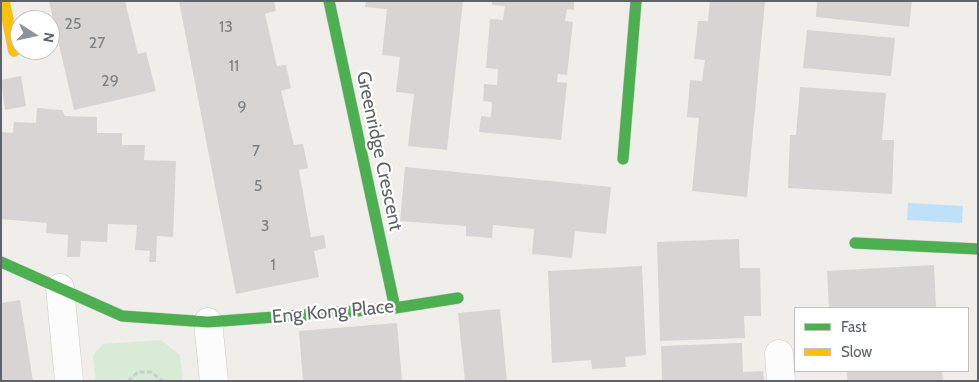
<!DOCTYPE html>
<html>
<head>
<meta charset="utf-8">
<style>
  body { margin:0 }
  #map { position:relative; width:979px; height:382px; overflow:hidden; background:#efeeea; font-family:Cabin,sans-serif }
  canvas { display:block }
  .frame { position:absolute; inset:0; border:2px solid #5f6368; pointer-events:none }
  .legend { position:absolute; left:794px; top:307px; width:175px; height:65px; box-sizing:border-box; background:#fff; border:1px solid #bfc1c3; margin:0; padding:6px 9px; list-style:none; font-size:15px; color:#5f6368 }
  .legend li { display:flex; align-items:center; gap:10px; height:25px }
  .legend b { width:25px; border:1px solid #bfc1c3 }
  .north { position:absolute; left:10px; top:10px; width:50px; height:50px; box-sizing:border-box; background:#fff; border:1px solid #bfc1c3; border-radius:50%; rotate:100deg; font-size:14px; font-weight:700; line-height:20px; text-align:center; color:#5f6368 }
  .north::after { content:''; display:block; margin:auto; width:18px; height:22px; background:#919496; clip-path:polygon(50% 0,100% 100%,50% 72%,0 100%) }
</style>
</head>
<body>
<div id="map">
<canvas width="979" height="382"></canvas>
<div class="frame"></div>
<ul class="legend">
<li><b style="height:6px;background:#4caf50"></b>Fast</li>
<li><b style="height:6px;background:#ffc107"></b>Slow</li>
</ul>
<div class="north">N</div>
</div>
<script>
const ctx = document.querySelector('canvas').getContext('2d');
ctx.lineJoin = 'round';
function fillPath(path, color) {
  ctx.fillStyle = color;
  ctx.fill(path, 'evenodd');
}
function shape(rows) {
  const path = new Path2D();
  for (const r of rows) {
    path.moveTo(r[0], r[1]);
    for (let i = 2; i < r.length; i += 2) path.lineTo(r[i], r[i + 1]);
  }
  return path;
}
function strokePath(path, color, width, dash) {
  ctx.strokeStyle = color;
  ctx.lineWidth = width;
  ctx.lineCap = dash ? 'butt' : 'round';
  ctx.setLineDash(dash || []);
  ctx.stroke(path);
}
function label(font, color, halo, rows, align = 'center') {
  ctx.font = font + ' Cabin,sans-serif';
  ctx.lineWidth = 4.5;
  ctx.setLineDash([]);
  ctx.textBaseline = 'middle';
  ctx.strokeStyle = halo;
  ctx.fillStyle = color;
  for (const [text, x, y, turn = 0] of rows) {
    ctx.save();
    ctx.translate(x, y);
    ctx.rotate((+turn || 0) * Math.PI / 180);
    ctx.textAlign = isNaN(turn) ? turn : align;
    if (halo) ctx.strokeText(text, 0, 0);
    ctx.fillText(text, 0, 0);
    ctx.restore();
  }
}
const green = shape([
  [161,340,180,355,183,381,96,381,93,356,103,344]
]);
const water = shape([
  [908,203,963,206,962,223,907,220]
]);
const building = shape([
  [49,1,125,1,138,54,146,52,156,91,74,110],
  [179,1,274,1,276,11,265,14,277,66,286,65,291,88,281,91,294,145,303,144,308,168,299,170,311,237,324,235,326,248,314,251,319,277,236,294],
  [366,1,463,1,447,150,408,146,414,94,396,92,400,57,382,55,387,9,365,7],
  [492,1,574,1,574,10,567,9,565,21,573,22,567,75,558,74,557,82,567,83,561,140,479,132,481,116,491,117,492,102,483,101,484,84,497,85,498,69,486,68,490,19,503,20,505,6,492,5],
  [710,1,765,1,747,197,692,191,699,118,687,117,690,80,702,81,705,60,694,59,698,21,708,21],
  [817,1,912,1,909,27,816,17],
  [807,30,895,38,891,76,803,68],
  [21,76,26,106,5,110,1,80],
  [800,87,886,93,882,140,894,140,892,194,788,188,790,135,796,135],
  [37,108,62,110,65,116,97,117,97,133,122,133,122,145,145,145,144,160,176,161,173,237,157,236,156,262,149,262,150,251,135,250,137,225,108,224,107,242,81,241,80,257,67,257,68,235,46,233,47,223,1,219,1,132,13,133,14,122,36,123],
  [405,167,611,187,606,234,575,231,572,258,532,254,534,229,493,225,492,238,466,236,466,226,400,221],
  [739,239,740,268,760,268,761,316,744,316,745,338,660,341,657,242],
  [934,265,936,308,829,308,827,271],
  [642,266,646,355,625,357,626,367,592,369,591,360,552,363,548,271],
  [20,300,33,381,1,381,1,303],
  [500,309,507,381,465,381,458,313],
  [397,323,402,381,303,381,299,331],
  [742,343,743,372,763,371,764,381,662,381,661,346],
  [847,371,942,371,943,381,847,381]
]);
const path = shape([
  [128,381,138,372,151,372,163,381]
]);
const street = shape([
  [60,288,69,381],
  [208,322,214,381],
  [779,354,781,381]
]);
const fast = shape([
  [329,1,395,308],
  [623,159,636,1],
  [855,243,978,249],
  [1,262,122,316,208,322,395,308,458,298]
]);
const slow = shape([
  [4,1,14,51]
]);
const numberNames = [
  ["25",73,24],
  ["13",226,27],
  ["27",97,43],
  ["11",234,66],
  ["29",110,81],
  ["9",242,107],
  ["7",256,151],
  ["5",258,186],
  ["3",265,226],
  ["1",273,265]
];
const streetNames = [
  ["Greenridge Crescent",379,151,78],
  ["Eng Kong Place",333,312,-5]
];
fillPath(green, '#d8ebd6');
fillPath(water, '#bfe0f9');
fillPath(building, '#d6d5d3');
strokePath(street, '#cbcccc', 29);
strokePath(fast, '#cacacb', 12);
strokePath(slow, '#cacacb', 12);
strokePath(path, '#cacfcc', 3, [5, 2.5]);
strokePath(street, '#fdfcfc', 28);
strokePath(fast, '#4caf50', 11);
strokePath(slow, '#ffc107', 11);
label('16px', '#7e8184', null, numberNames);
label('19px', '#5f6368', '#fff', streetNames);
</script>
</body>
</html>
